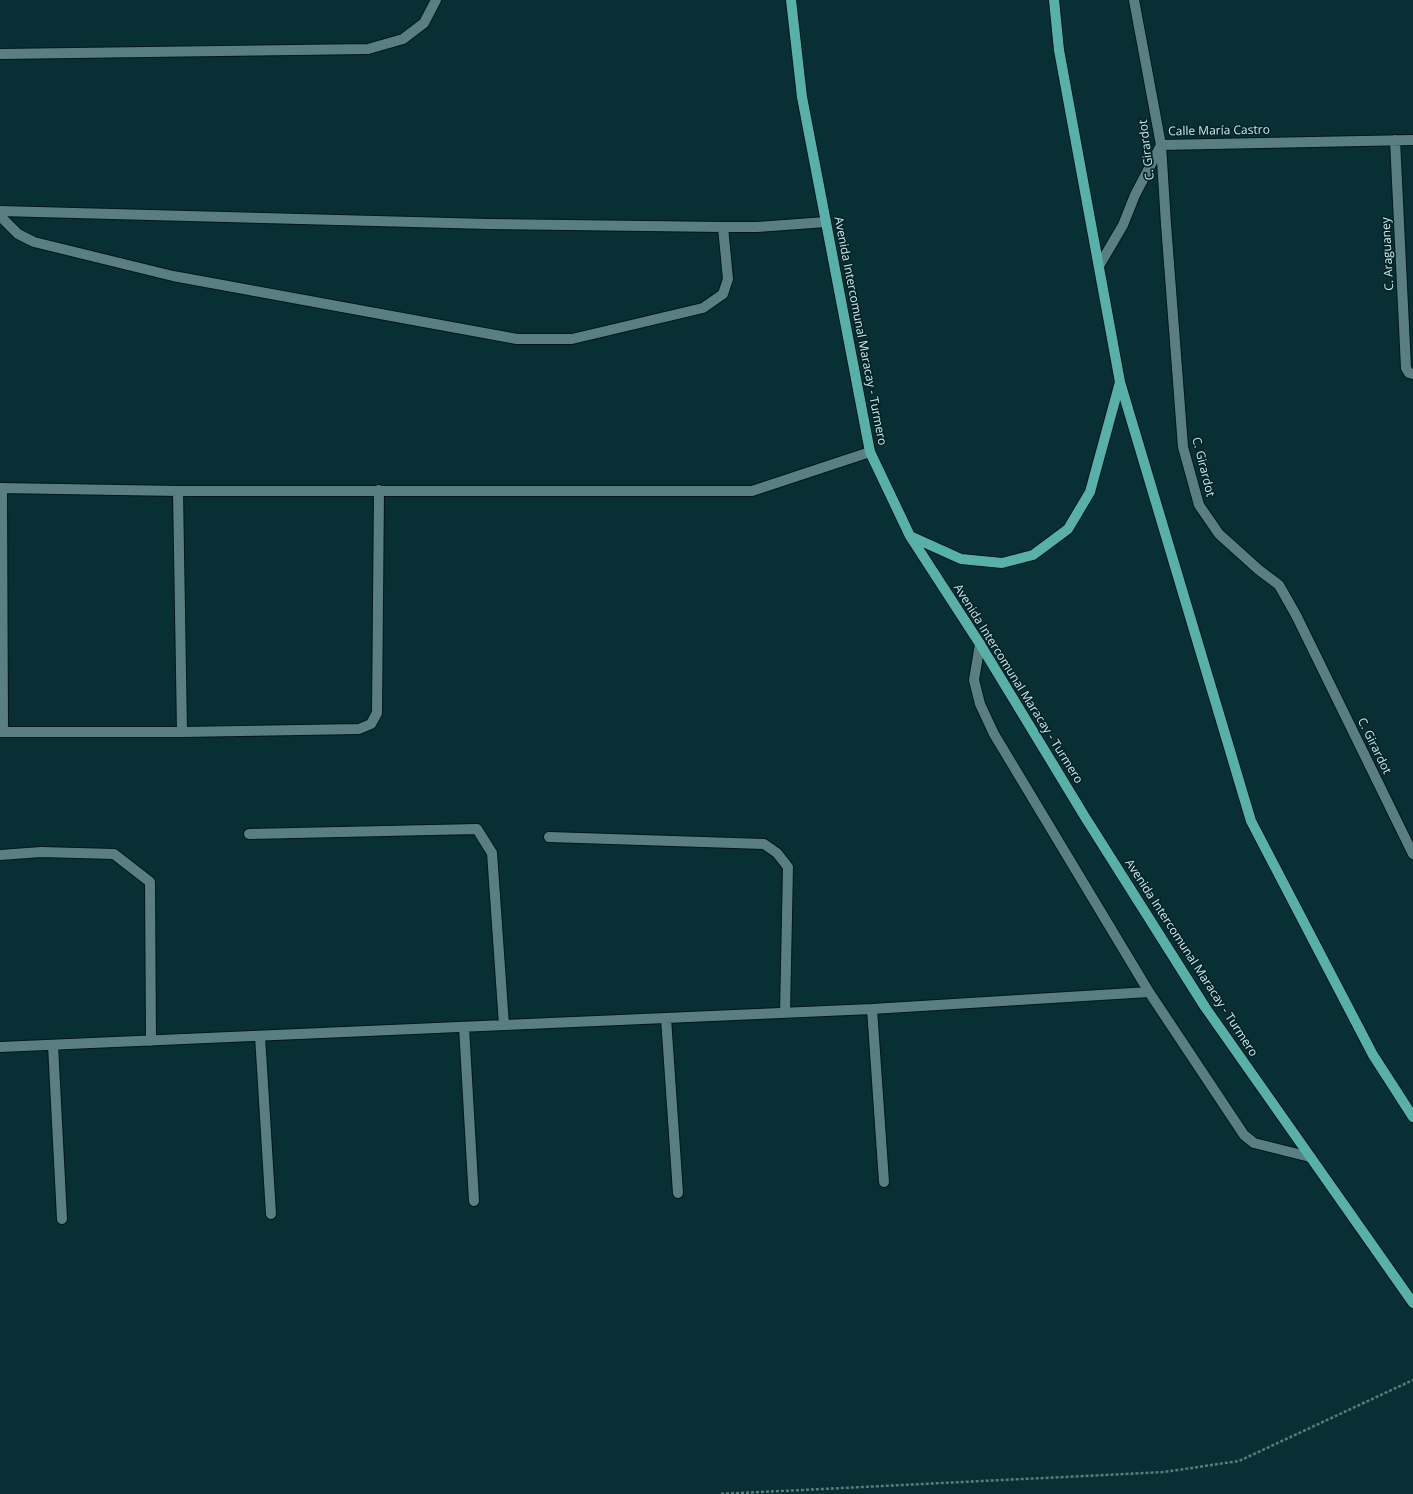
<!DOCTYPE html>
<html>
<head>
<meta charset="utf-8">
<style>
  body { margin:0 }
  canvas { display:block; background:#082f33 }
</style>
</head>
<body>
<canvas width="1413" height="1494"></canvas>
<script>
const ctx = document.querySelector('canvas').getContext('2d');
ctx.lineJoin = 'round';
function shape(rows) {
  const path = new Path2D();
  for (const r of rows) {
    path.moveTo(r[0], r[1]);
    for (let i = 2; i < r.length; i += 2) path.lineTo(r[i], r[i + 1]);
  }
  return path;
}
function strokePath(path, color, width, dash) {
  ctx.strokeStyle = color;
  ctx.lineWidth = width;
  ctx.lineCap = dash ? 'butt' : 'round';
  ctx.setLineDash(dash || []);
  ctx.stroke(path);
}
function label(font, color, halo, rows, align = 'center') {
  ctx.font = font + ' "Open Sans",sans-serif';
  ctx.lineWidth = 3.5;
  ctx.setLineDash([]);
  ctx.textBaseline = 'middle';
  ctx.strokeStyle = halo;
  ctx.fillStyle = color;
  for (const [text, x, y, turn = 0] of rows) {
    ctx.save();
    ctx.translate(x, y);
    ctx.rotate((+turn || 0) * Math.PI / 180);
    ctx.textAlign = isNaN(turn) ? turn : align;
    if (halo) ctx.strokeText(text, 0, 0);
    ctx.fillText(text, 0, 0);
    ctx.restore();
  }
}
const path = shape([
  [721,1494,1164,1472,1239,1461,1413,1380]
]);
const minor = shape([
  [1134,0,1161,145,1166,224,1183,447,1199,505,1219,534,1259,570,1279,585,1296,615,1413,854],
  [0,54,368,49,403,39,424,23,436,0],
  [1395,140,1406,368,1409,373,1413,374],
  [1161,145,1413,140],
  [0,211,488,224,723,227,757,227,826,222],
  [0,216,18,234,34,242,173,276,517,339,572,339,703,308,723,294,728,279,723,227],
  [1099,266,1123,225,1135,195,1161,145],
  [0,488,178,491,752,491,870,452],
  [2,488,3,732],
  [178,491,182,732],
  [980,644,974,680,980,704,994,734,1149,992,1244,1135,1254,1143,1310,1157],
  [0,732,182,732,359,729,371,724,377,713,379,490],
  [249,834,477,829,492,853,504,1025],
  [549,837,764,844,777,853,788,867,785,1013],
  [0,855,41,852,114,854,150,882,151,1041],
  [872,1009,884,1182],
  [666,1018,678,1193],
  [464,1027,474,1201],
  [260,1036,271,1214],
  [53,1045,62,1219],
  [0,1047,872,1009,1149,992]
]);
const major = shape([
  [791,0,802,97,870,452,910,536,980,644,1085,817,1205,1007,1413,1303],
  [1054,0,1059,50,1120,382,1251,821,1373,1055,1413,1117],
  [910,536,961,559,1002,563,1033,555,1068,529,1090,492,1120,382]
]);
const streetNames = [
  ["Calle María Castro",1219,131,-1],
  ["C. Girardot",1147,150,-97],
  ["C. Araguaney",1388,254,-93],
  ["Avenida Intercomunal Maracay - Turmero",860,331,79],
  ["C. Girardot",1203,467,76],
  ["Avenida Intercomunal Maracay - Turmero",1018,684,58],
  ["C. Girardot",1374,746,64],
  ["Avenida Intercomunal Maracay - Turmero",1191,958,57]
];
strokePath(minor, '#001619', 12);
strokePath(major, '#001619', 12);
strokePath(path, '#5b7a7d', 2.5, [3, 2]);
strokePath(minor, '#597f83', 10);
strokePath(major, '#57b1a9', 10);
label('12px', '#d4e8ea', '#002529', streetNames);
</script>
</body>
</html>
